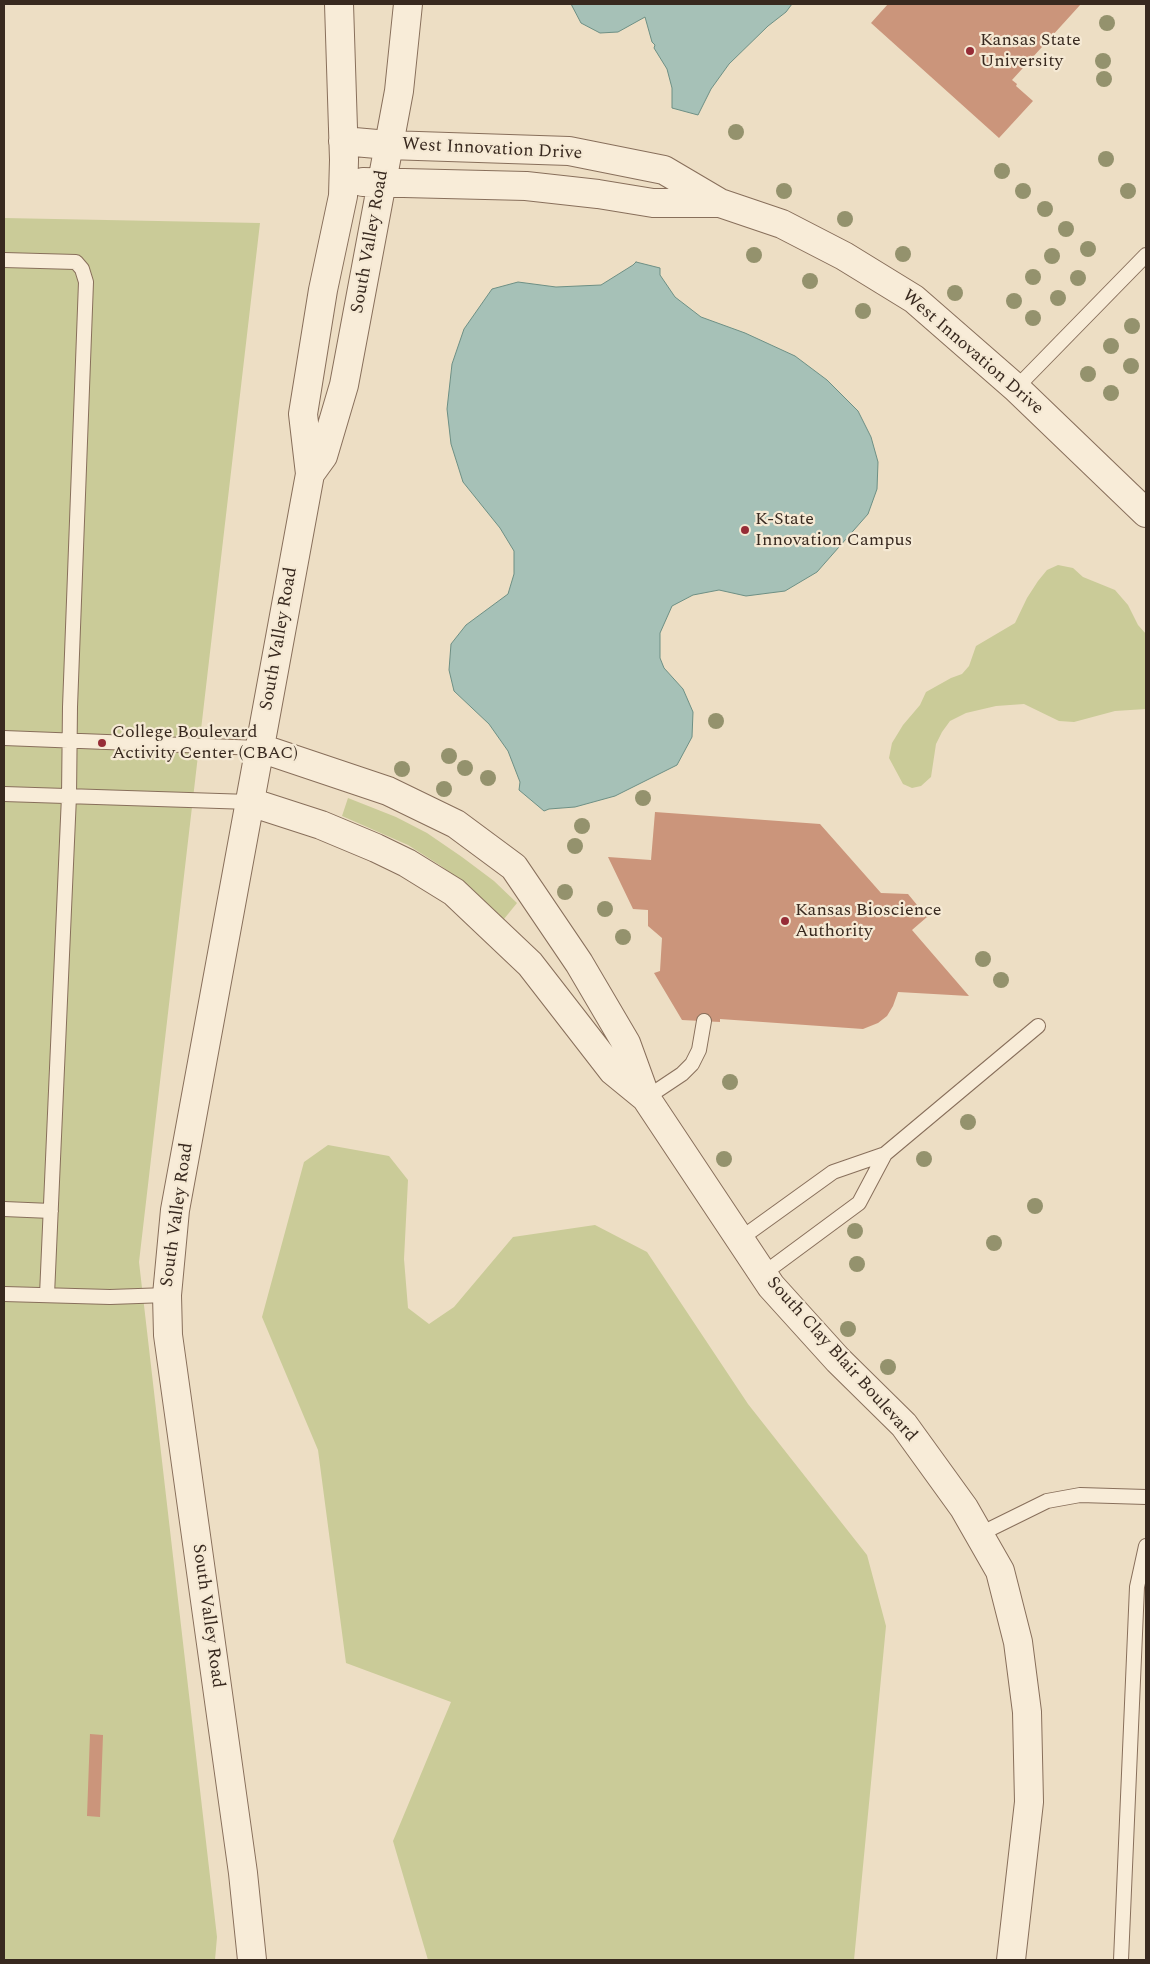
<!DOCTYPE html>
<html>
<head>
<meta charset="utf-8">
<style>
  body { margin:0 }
  #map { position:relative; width:1150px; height:1964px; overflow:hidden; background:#eddec4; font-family:Spectral,serif }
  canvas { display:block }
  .frame { position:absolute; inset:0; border:5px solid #38291f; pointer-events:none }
</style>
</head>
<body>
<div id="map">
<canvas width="1150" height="1964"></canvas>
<div class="frame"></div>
</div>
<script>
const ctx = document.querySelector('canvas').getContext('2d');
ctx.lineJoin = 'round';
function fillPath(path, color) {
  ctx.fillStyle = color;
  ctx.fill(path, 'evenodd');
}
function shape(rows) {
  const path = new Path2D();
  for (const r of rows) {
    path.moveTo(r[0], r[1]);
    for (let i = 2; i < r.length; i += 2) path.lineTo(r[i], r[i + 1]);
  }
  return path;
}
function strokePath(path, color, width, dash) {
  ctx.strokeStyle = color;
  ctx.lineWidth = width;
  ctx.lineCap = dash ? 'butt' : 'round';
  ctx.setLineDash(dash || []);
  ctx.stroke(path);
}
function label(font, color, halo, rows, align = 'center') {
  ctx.font = font + ' Spectral,serif';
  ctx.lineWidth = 4.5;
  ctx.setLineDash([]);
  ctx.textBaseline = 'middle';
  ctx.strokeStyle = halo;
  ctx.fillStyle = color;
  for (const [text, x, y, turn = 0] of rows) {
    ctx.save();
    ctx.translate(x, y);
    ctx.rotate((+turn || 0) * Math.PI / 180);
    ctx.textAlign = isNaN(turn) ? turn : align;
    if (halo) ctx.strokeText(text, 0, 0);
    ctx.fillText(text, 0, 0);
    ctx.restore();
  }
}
const green = shape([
  [4,218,260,223,139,1262,217,1937,215,1960,4,1960],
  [1058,565,1073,568,1083,577,1115,590,1128,605,1138,625,1146,634,1146,709,1115,711,1074,722,1059,721,1024,704,996,706,966,713,950,721,942,732,936,744,931,777,921,786,912,788,903,784,889,758,892,743,903,725,920,705,926,692,951,678,962,674,969,666,976,646,1015,623,1027,598,1038,581,1047,570],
  [348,798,396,817,427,833,462,857,494,881,517,903,504,919,472,889,441,866,408,845,342,816],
  [328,1145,389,1156,408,1180,404,1259,408,1308,429,1324,454,1307,513,1237,595,1225,647,1252,748,1404,867,1555,886,1626,854,1960,428,1960,393,1841,451,1702,346,1663,318,1450,262,1317,304,1162]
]);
const water = shape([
  [571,4,792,4,786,12,768,26,729,64,711,89,698,115,672,108,672,88,667,69,654,48,655,45,652,42,645,17,618,32,600,33,581,23,571,4],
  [636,262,660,268,660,275,675,297,701,317,745,333,795,356,827,380,858,411,871,437,878,462,877,489,868,514,817,572,785,591,746,596,719,590,693,595,672,606,660,633,660,658,664,668,683,689,693,712,692,737,677,765,615,796,575,807,549,809,544,811,519,790,520,782,508,751,489,724,454,691,449,670,451,644,466,625,508,594,514,574,514,551,500,528,463,482,451,444,447,409,452,364,464,329,492,289,518,282,556,287,601,285,633,265,636,262]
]);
const building = shape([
  [888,4,1081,4,1012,80,1017,84,1016,86,1033,101,999,138,871,23],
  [655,812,820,824,881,893,908,894,927,917,912,930,969,996,898,992,893,1006,887,1016,878,1023,863,1029,720,1019,720,1022,682,1020,654,973,660,971,662,938,648,926,648,910,633,909,608,857,651,860],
  [90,1734,103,1735,100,1817,87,1816]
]);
const lane = shape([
  [4,260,76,262,82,269,86,282,70,707,69,796,47,1295],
  [1016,388,1146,255],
  [4,738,260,748],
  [4,794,250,802],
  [646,1098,682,1074,692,1064,699,1050,704,1021],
  [4,1209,51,1211],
  [740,1239,833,1172,885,1154,1038,1026],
  [763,1274,859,1203,885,1154],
  [4,1294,110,1297,167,1295],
  [980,1534,1047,1501,1080,1495,1146,1497],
  [1121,1960,1137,1587,1146,1546]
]);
const street = shape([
  [343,141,388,145,569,151,664,170,720,203,782,224,844,256,914,299,1016,388,1146,513],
  [363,182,526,186,598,194,653,203,719,203],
  [310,474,323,456,344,385,399,91,408,4],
  [260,748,388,791,456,824,514,867,579,963,626,1043,646,1098,771,1286,838,1360,904,1425,964,1508,1000,1571,1018,1642,1027,1712,1029,1802,1011,1960],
  [250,802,321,825,376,848,407,863,454,892,530,964,613,1071,646,1098],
  [252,1960,243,1873,168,1335,167,1295,175,1210,310,474,303,414,323,290,343,196,344,160,339,4]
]);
const trees = [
  [1107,23],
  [1103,61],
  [1104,79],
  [736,132],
  [1106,159],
  [1002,171],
  [784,191],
  [1023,191],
  [1128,191],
  [1045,209],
  [845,219],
  [1066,229],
  [1088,249],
  [903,254],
  [754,255],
  [1052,256],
  [1033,277],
  [1078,278],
  [810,281],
  [955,293],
  [1058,298],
  [1014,301],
  [863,311],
  [1033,318],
  [1132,326],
  [1111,346],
  [1131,366],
  [1088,374],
  [1111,393],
  [716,721],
  [449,756],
  [465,768],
  [402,769],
  [488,778],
  [444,789],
  [643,798],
  [582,826],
  [575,846],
  [565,892],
  [605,909],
  [623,937],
  [983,959],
  [1001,980],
  [730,1082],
  [968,1122],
  [724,1159],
  [924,1159],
  [1035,1206],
  [855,1231],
  [994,1243],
  [857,1264],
  [848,1329],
  [888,1367]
];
const markers = [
  [970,51,5,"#962c36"],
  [745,530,5,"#962c36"],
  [102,743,5,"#962c36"],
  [785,921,5,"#962c36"]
];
const poiNames = [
  ["Kansas State",980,41],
  ["University",980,62],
  ["K-State",755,520],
  ["Innovation Campus",755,541],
  ["College Boulevard",112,733],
  ["Activity Center (CBAC)",112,754],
  ["Kansas Bioscience",795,911],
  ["Authority",795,932]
];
const streetNames = [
  ["West Innovation Drive",492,150,3],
  ["South Valley Road",371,242,-80],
  ["West Innovation Drive",972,353,41],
  ["South Valley Road",280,639,-80],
  ["South Valley Road",178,1215,-82],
  ["South Clay Blair Boulevard",841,1360,48],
  ["South Valley Road",207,1616,82]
];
fillPath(green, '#cacb98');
fillPath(water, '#a6c1b7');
strokePath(water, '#6d8f84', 1);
fillPath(building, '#cb957b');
strokePath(lane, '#886f5b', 16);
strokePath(street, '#886f5b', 30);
strokePath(lane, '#f8ecd8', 14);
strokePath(street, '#f8ecd8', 28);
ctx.fillStyle = '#94926d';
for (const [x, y] of trees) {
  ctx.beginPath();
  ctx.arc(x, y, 8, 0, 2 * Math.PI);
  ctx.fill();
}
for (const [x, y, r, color] of markers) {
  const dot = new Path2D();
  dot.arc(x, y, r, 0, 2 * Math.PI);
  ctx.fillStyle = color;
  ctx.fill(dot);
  strokePath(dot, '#f5e9d4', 2);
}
label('18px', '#38291f', '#f5e9d4', poiNames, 'left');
label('18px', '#38291f', '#f5e9d4', streetNames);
</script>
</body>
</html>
